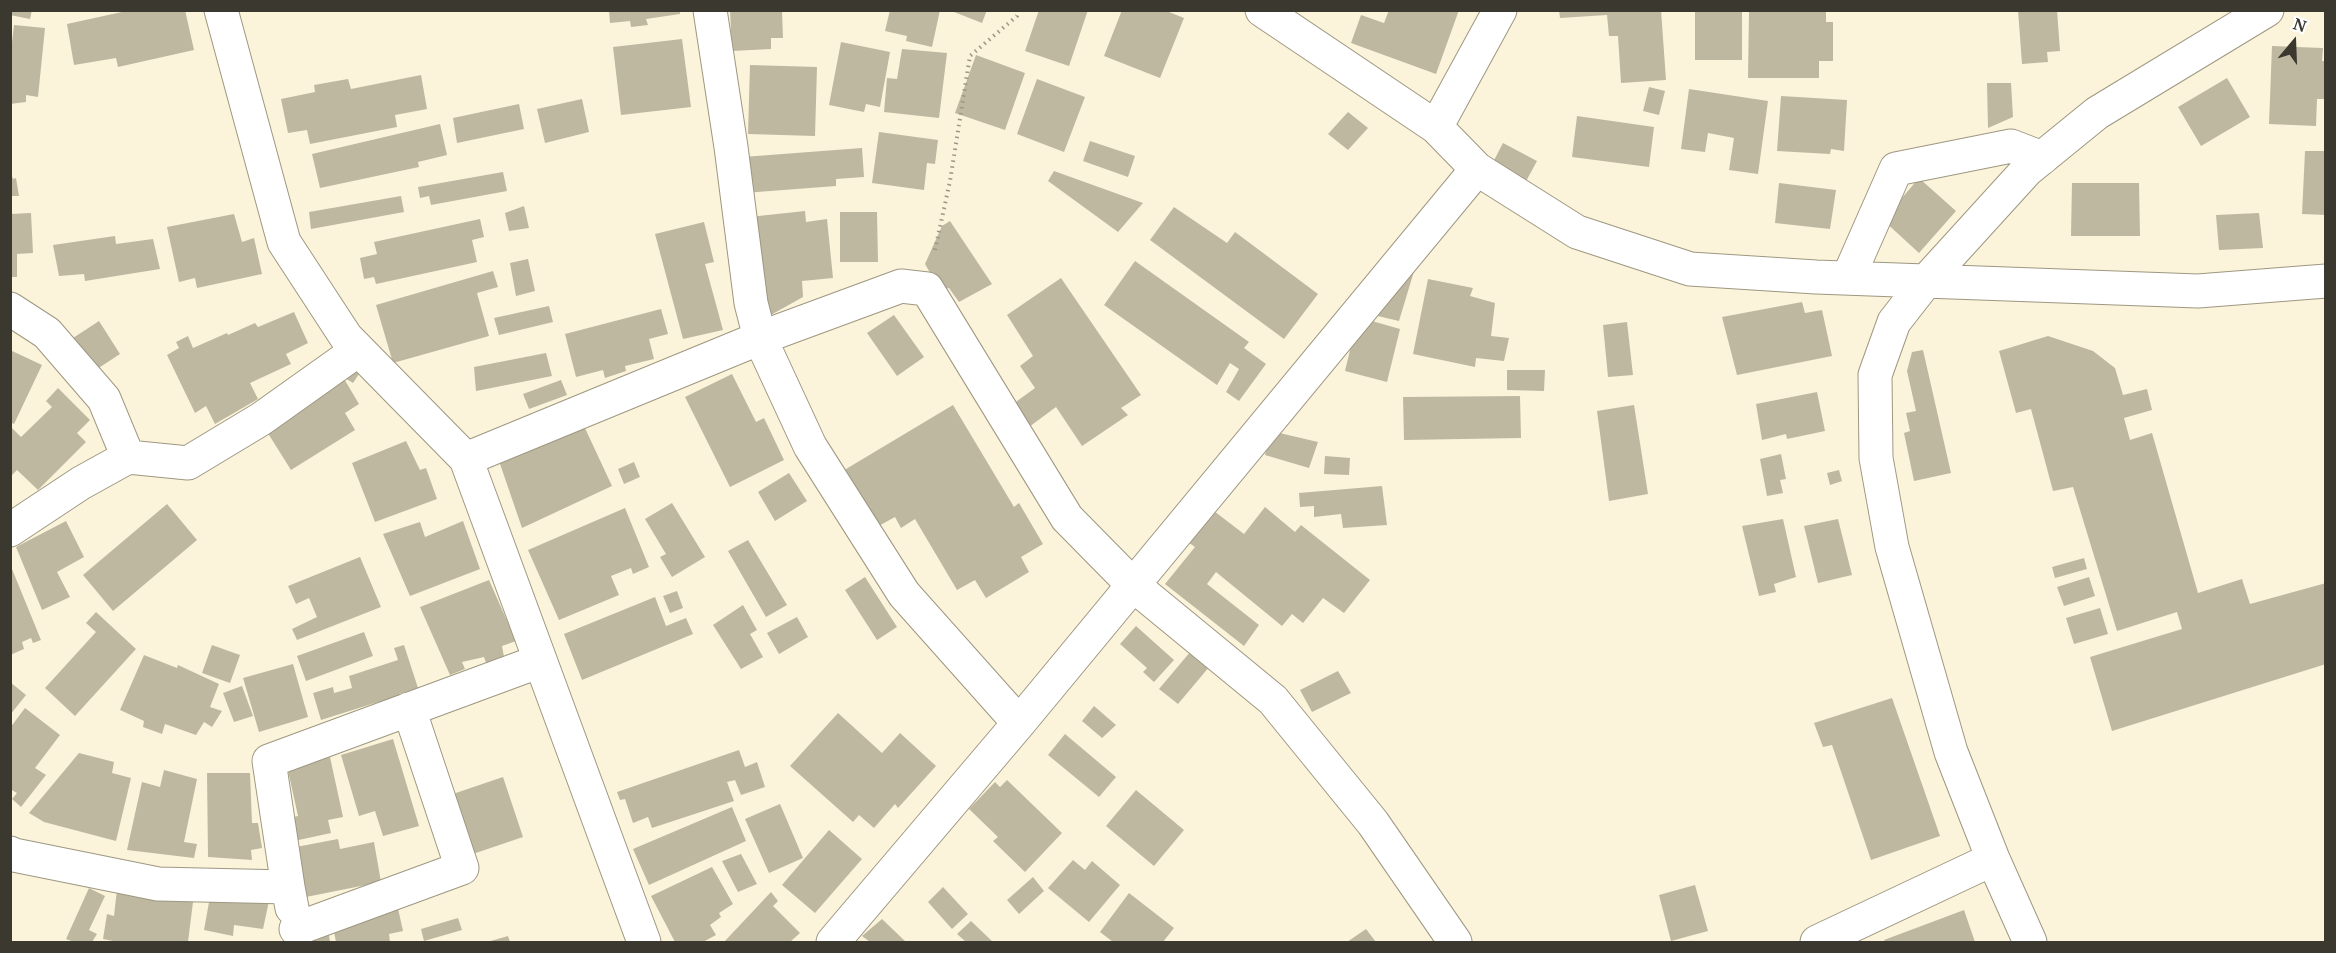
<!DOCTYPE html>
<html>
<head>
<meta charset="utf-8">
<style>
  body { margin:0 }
  #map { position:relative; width:2336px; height:953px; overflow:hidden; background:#fbf4db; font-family:"Noto Serif",serif }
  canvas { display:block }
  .frame { position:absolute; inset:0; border:12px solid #3b382f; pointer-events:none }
  .north { position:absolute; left:2264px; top:12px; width:60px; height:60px; -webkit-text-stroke:4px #fff; paint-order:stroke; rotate:19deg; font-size:16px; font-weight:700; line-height:24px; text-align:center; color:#3b382f }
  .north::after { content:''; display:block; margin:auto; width:21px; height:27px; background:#3b382f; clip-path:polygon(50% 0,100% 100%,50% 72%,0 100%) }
</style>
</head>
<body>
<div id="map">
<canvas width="2336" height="953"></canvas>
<div class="frame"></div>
<div class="north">N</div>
</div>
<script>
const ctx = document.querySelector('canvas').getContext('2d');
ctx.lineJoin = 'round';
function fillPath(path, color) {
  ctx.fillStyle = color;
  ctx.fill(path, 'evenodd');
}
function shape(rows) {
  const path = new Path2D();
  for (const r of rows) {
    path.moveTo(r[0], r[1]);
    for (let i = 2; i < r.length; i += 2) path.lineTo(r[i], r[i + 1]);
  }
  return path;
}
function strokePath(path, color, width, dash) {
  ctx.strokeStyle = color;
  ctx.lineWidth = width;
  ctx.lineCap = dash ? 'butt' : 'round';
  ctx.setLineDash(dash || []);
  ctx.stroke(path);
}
const building = shape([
  [10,10,32,10,30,19,10,15],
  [131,10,185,10,194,50,118,67,116,58,74,65,67,24],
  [609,10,680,10,680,14,646,19,648,25,631,27,630,21,610,23],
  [730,10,782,10,783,38,771,38,771,49,732,51],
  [890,10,940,10,932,47,906,41,907,36,885,31],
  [949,10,987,10,982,23],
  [1039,10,1088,10,1069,66,1025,51],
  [1122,10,1164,10,1184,18,1160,78,1104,56],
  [1389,10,1459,10,1436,74,1351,43,1361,15,1384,23],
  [1559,10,1661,10,1666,80,1621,83,1618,36,1609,36,1607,15,1560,18],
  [1695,10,1742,10,1742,60,1695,60],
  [1749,10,1826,10,1826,22,1833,22,1833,61,1819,61,1819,78,1748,78],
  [2018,10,2057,10,2060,51,2047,52,2048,62,2022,64],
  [14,25,45,28,38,97,26,95,26,102,10,104,10,59],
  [682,39,691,107,621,115,613,47],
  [841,42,890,52,880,107,866,104,864,112,829,105],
  [2272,46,2323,48,2322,61,2326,61,2326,99,2317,99,2316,126,2269,124],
  [902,49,947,53,939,118,884,112,887,78,897,79],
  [976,55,1025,73,1005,130,955,113],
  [750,65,817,67,815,136,748,134],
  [421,75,427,109,395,115,397,127,310,144,307,130,288,133,281,99,315,92,314,85,348,79,351,89],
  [2227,78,2250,117,2201,146,2178,107],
  [1037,79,1085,97,1064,152,1017,134],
  [1987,83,2011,83,2013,117,1988,128],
  [1649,87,1665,91,1659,115,1643,111],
  [1689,89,1768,101,1758,174,1729,170,1734,138,1708,133,1705,152,1681,149],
  [1781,96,1847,100,1844,151,1831,149,1830,154,1777,151],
  [582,99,589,132,545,143,537,109],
  [519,104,524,129,457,143,453,118],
  [1348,112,1368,128,1348,150,1328,134],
  [1577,116,1654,127,1649,167,1572,157],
  [440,124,447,155,418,162,419,167,320,188,312,154],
  [879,132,938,140,935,164,927,163,924,190,872,183],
  [1090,141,1135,156,1128,177,1083,161],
  [1503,143,1537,161,1524,185,1490,168],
  [862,148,864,177,836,179,836,186,744,193,743,157],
  [2305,151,2326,151,2326,215,2302,214],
  [10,171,13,179,16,178,19,196,10,196],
  [1054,171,1143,203,1118,232,1048,181],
  [503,172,507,191,431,205,429,196,420,198,418,187],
  [1919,178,1956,211,1919,253,1883,220],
  [1779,183,1836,190,1830,229,1775,223],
  [2072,183,2139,183,2140,236,2071,236],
  [401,196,404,212,311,229,309,212],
  [524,206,529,228,509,231,505,213],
  [1174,207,1227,243,1235,232,1318,294,1284,339,1150,240],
  [805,211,806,222,827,219,833,278,802,281,803,297,760,321,749,217],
  [840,212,877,212,878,262,840,262],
  [31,213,33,253,17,254,17,277,10,277,10,214],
  [2259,213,2263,248,2219,250,2216,215],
  [234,214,242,242,254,238,262,274,197,288,195,278,179,282,167,227],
  [480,219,484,237,472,240,477,262,376,284,374,277,364,279,360,258,377,254,374,242],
  [950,221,992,284,959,302,949,288,940,290,925,264,942,226],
  [704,222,714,262,705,264,723,330,683,339,655,234],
  [115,236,116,244,153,239,160,269,85,281,84,274,59,276,53,245],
  [528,259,535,291,516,296,510,263],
  [1135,261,1249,342,1244,348,1266,364,1239,401,1226,392,1239,369,1230,363,1217,385,1104,305],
  [1415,268,1399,321,1365,313],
  [493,271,498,287,477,293,489,336,393,363,376,305],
  [1061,278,1141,395,1121,408,1128,415,1082,446,1056,407,1029,427,1013,404,1035,388,1020,366,1033,356,1007,315],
  [1428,279,1473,288,1470,296,1495,303,1491,336,1509,338,1504,361,1476,358,1475,367,1413,354],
  [1802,302,1805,313,1822,310,1832,356,1737,375,1722,317],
  [549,306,553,322,499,335,494,318],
  [661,309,668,334,649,339,654,359,625,366,626,371,605,378,603,370,576,377,565,334],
  [294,312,308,343,286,354,291,364,250,383,258,399,215,424,206,406,195,413,167,355,179,348,176,342,188,336,193,348,227,333,228,335,255,323,258,327],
  [894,315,924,357,897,376,867,333],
  [1358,317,1400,329,1387,382,1345,371],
  [99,321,120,354,94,371,73,338],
  [1627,322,1633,375,1608,377,1603,325],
  [2048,336,2093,351,2115,368,2123,395,2147,389,2152,410,2124,418,2130,440,2152,433,2198,593,2242,579,2250,604,2326,583,2326,664,2112,731,2090,657,2182,629,2177,612,2117,631,2073,487,2053,491,2031,409,2016,413,1999,351],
  [10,350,42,365,14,424,10,422],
  [1923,350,1951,473,1914,481,1904,433,1910,431,1906,413,1916,411,1907,371,1912,352],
  [546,353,552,376,476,391,474,367],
  [347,363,361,371,353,383,340,375],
  [1507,370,1545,370,1544,391,1507,390],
  [732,374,756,422,764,418,784,460,730,487,685,397],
  [343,377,359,404,345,413,355,430,291,470,264,427],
  [561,380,567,395,529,409,523,394],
  [58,388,90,420,77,433,86,442,38,490,17,470,10,477,10,426,21,437,52,407,46,401],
  [1817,392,1825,431,1787,439,1786,434,1762,440,1756,404],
  [1520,396,1521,438,1404,440,1403,397],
  [953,405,1014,507,1019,503,1043,544,1021,557,1029,572,986,598,975,580,957,590,915,519,901,528,895,517,875,528,841,472],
  [1634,405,1648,494,1609,501,1597,411],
  [584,426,612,486,522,528,499,461],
  [1271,431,1318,442,1309,468,1265,455],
  [406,441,420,470,426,468,437,499,375,522,352,463],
  [1781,454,1786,479,1780,480,1783,493,1767,496,1760,459],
  [1325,456,1350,458,1349,475,1324,474],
  [634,462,640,477,624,484,618,469],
  [1839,470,1842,481,1830,485,1827,473],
  [789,473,807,501,775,521,758,492],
  [1382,486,1387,525,1343,528,1341,514,1314,517,1314,506,1300,507,1299,493],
  [672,503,705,557,672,577,660,557,666,554,645,519],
  [167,504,197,540,113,611,83,575],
  [1265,507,1295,532,1301,525,1370,580,1344,613,1323,598,1303,623,1292,614,1282,626,1216,572,1207,584,1259,625,1244,646,1165,584,1195,547,1185,540,1210,508,1244,534],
  [625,508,649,567,633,574,631,568,611,576,619,595,559,620,528,550],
  [1783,519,1796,577,1774,584,1776,592,1759,596,1742,526],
  [1838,519,1852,575,1818,583,1804,526],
  [66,521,84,557,57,572,70,597,42,610,16,547],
  [463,521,480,569,410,596,383,534,420,522,425,537],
  [748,540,787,605,766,617,728,551],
  [360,557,381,607,297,640,292,629,317,617,309,598,296,604,288,586],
  [2084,558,2087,569,2055,578,2052,567],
  [12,569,41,640,33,643,31,638,22,642,24,649,10,655,10,570],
  [865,577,897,627,877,640,845,590],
  [2089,577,2095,596,2064,606,2057,587],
  [489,580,516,641,502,646,504,657,486,663,484,657,462,662,465,669,450,675,420,607],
  [677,591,683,608,670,613,663,596],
  [655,597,666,626,686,618,693,634,582,680,564,634],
  [743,605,757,630,750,634,763,657,741,669,713,625],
  [2100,608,2108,634,2074,644,2066,618],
  [96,612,136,649,75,716,45,688,96,632,86,623],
  [797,617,808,637,779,654,767,633],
  [1136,626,1174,660,1154,682,1143,672,1147,668,1120,644],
  [364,632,373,656,306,681,297,656],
  [212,645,240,655,230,683,202,673],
  [404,645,418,688,399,694,402,700,380,708,378,702,321,720,313,693,333,687,334,693,352,688,349,676,398,660,394,648],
  [1191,651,1210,666,1178,704,1159,689],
  [144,655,177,668,178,665,219,684,210,707,222,711,212,727,204,722,196,735,165,724,162,734,143,727,144,721,120,710],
  [293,664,308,717,259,732,243,678],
  [1338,671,1351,693,1312,712,1300,690],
  [10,682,26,695,10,715],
  [242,686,253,716,234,722,223,693],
  [1892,698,1940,836,1871,860,1832,745,1823,747,1814,723],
  [1094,706,1116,725,1102,738,1082,721],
  [25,708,60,735,35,768,46,775,21,807,12,799,17,793,10,789,10,728],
  [838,713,882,753,900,733,936,766,898,808,895,804,874,828,859,815,853,822,790,766],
  [1065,734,1116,777,1099,797,1048,755],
  [393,739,419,826,383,836,375,811,359,816,341,755],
  [739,750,745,767,757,762,765,787,741,795,735,780,727,782,734,801,652,828,648,817,633,823,625,799,620,800,617,792],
  [79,753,114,762,112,773,131,778,116,841,44,822,29,813],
  [330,757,343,817,328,820,331,833,294,841,289,818,298,816,287,766],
  [164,770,197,779,184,842,197,844,194,858,127,850,142,782,160,787],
  [207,773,250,773,252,823,258,823,262,848,251,850,252,860,208,857],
  [503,777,523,837,464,857,444,797],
  [1007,780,1062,833,1025,872,993,841,998,837,969,809,995,782,1000,787],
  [1136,790,1184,830,1154,866,1106,826],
  [780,804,803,858,769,873,745,819],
  [732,807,746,841,649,885,633,849],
  [829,830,862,859,815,913,782,885],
  [338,839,340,849,374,842,381,882,306,897,296,847],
  [741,854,757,884,738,892,722,861],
  [1073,860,1085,870,1092,861,1120,885,1089,922,1048,888],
  [712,867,733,904,719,913,721,917,710,925,716,935,703,942,675,942,651,896],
  [1033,877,1044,891,1019,914,1007,900],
  [1695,885,1708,931,1671,941,1659,895],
  [943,887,968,914,952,929,928,902],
  [89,888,105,896,89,930,97,934,92,942,74,942,66,939],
  [117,889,193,902,188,942,118,942,103,939,107,914,114,916],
  [211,891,269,901,263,929,234,925,233,936,204,930],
  [771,892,778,901,773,906,800,933,790,942,724,942],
  [1129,893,1174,928,1163,942,1113,942,1100,932],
  [397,904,403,931,389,934,390,942,336,942,332,922],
  [1964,910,1975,942,1885,942,1884,940],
  [458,918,462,930,424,941,421,929],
  [882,919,906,942,870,942,862,936],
  [971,921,993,942,966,942,957,934],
  [328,927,330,942,310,942,308,930],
  [1366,929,1376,942,1347,942],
  [508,936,510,942,487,942]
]);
const path = shape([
  [935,250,950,181,970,56,1017,16,1019,10]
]);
const minor = shape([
  [221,10,284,242,346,337,466,459,644,942],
  [710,10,731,147,751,303,760,338,810,446,904,594,1019,723],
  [1262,10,1436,127,1477,169,1577,232,1690,269,1816,277,2198,291,2326,281],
  [1436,127,1500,10],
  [1848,278,1896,169,2011,146,2042,158],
  [10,309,47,333,104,399,128,457],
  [466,459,760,338,901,286,927,289,1067,518,1133,585,1273,700,1373,823,1455,942],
  [10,530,81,483,128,457,188,463,261,419,358,350],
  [10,853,14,855,158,884,288,887,292,908],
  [288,887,269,761,540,661],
  [296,929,462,868,409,709],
  [833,942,1019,723,1477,169],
  [1817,942,1993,859],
  [2030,942,1993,859,1951,752,1892,547,1876,458,1875,375,1894,322,1926,281,2027,170,2097,113,2267,10]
]);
fillPath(building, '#bfb8a1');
strokePath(minor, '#9e9781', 35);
strokePath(path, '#9c9786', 4, [1.5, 4.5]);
strokePath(minor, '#fff', 33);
</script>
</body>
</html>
